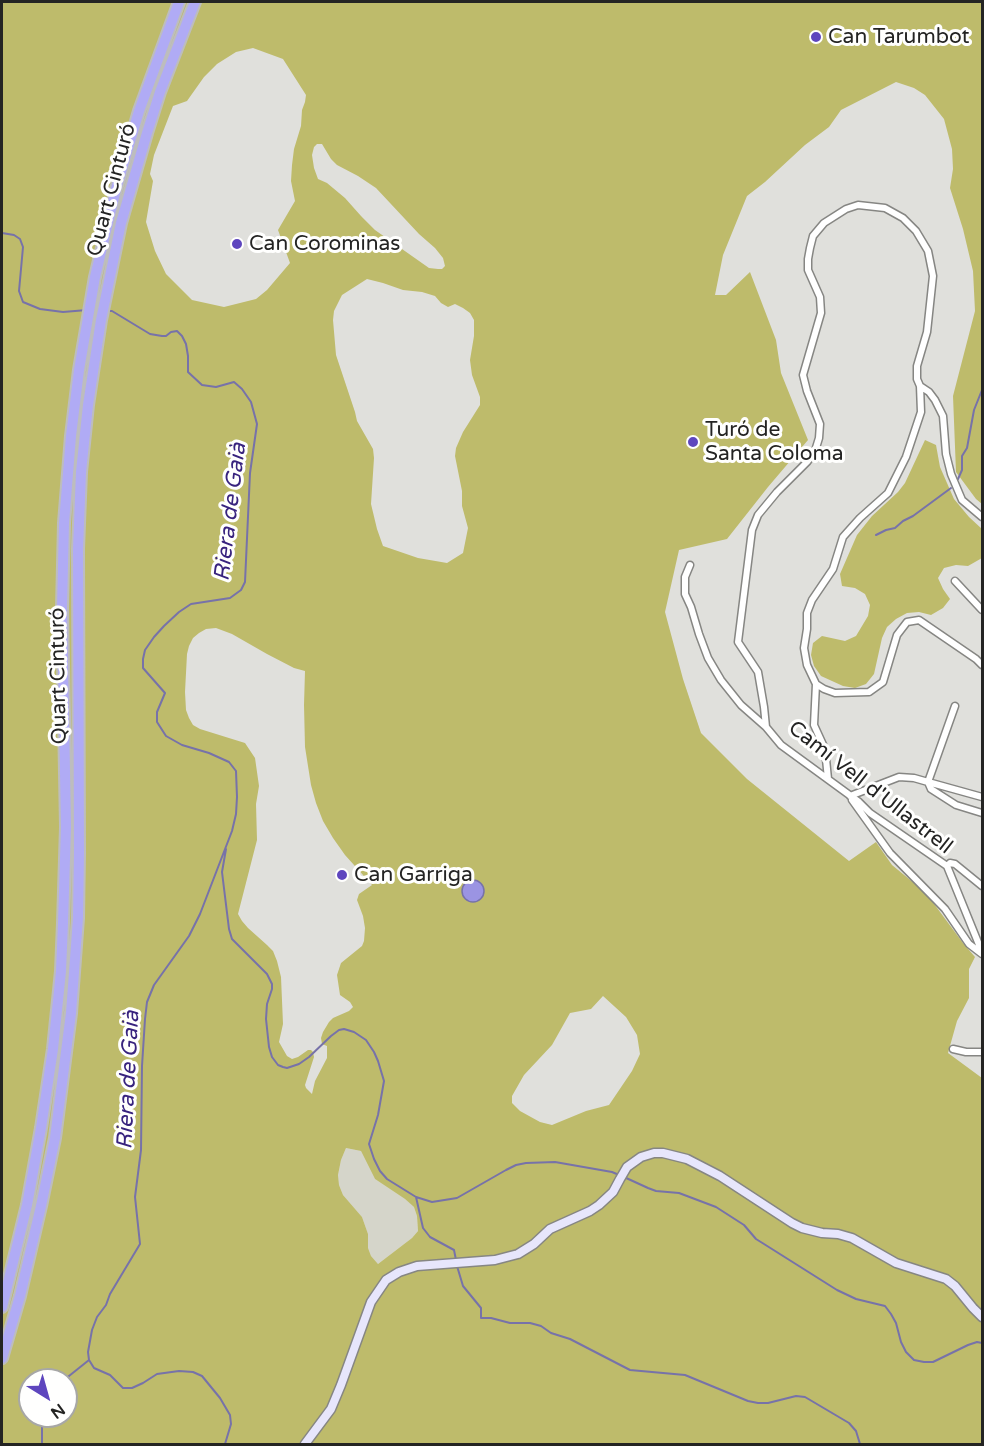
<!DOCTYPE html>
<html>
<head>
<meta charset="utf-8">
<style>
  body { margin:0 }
  #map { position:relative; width:984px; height:1446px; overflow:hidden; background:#e0e0dc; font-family:"Varela Round",sans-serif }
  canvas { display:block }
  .frame { position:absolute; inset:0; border:3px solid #242423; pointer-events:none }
  .north { position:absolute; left:18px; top:1368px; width:60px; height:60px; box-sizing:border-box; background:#fffffe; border:2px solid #a7a7a6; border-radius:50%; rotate:143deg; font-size:16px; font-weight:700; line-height:24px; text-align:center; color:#242423 }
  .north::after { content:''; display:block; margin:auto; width:21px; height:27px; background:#5e46be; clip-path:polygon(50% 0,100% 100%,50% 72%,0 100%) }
</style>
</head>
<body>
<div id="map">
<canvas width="984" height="1446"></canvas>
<div class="frame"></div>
<div class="north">N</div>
</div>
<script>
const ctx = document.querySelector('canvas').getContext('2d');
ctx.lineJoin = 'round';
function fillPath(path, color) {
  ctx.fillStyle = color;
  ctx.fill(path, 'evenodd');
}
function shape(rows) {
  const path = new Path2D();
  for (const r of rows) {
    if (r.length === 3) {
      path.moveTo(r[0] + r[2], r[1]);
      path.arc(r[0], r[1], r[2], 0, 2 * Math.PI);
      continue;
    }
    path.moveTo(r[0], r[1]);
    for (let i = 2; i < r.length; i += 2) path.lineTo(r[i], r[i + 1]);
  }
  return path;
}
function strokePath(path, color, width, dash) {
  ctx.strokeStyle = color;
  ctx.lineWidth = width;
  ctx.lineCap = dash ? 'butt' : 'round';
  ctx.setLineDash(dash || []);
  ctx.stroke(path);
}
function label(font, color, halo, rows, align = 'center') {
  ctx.font = font + ' "Varela Round",sans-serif';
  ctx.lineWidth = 6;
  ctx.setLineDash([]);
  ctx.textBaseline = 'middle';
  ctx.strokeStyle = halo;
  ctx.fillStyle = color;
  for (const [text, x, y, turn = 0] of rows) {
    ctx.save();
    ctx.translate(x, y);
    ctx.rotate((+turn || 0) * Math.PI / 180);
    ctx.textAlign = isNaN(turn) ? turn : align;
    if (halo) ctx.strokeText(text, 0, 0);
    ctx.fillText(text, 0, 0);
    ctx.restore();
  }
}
const built = shape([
  [346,1148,361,1151,375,1179,405,1199,414,1207,417,1216,418,1231,412,1238,378,1264,371,1256,368,1248,368,1234,362,1217,343,1195,339,1185,338,1175,341,1160]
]);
const green = shape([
  [2,2,982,2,982,504,976,499,956,472,953,396,975,311,973,271,963,229,950,188,953,169,952,149,944,119,925,95,914,88,896,82,841,110,829,127,805,145,765,182,747,196,723,255,715,295,726,295,750,272,776,340,781,373,808,440,768,487,727,539,679,550,665,612,683,679,701,733,747,779,849,861,876,842,892,865,926,893,963,943,975,957,969,969,969,998,957,1021,948,1053,982,1078,982,1444,2,1444],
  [253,48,283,59,306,95,305,102,302,110,301,126,294,149,292,165,291,181,295,201,278,230,290,263,267,290,256,299,224,307,192,300,166,274,155,251,146,222,153,181,150,174,154,155,173,106,187,101,204,77,217,64,236,52],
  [317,144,322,144,331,159,337,165,358,176,376,188,419,234,435,248,443,258,445,266,442,269,438,269,429,268,375,230,361,216,345,198,327,183,318,179,314,168,312,155,314,147],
  [367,279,383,283,403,290,422,292,435,296,441,303,448,307,455,304,463,308,470,313,474,320,474,336,470,360,472,375,480,397,480,405,463,432,456,448,455,456,462,491,462,506,468,528,463,553,447,563,418,558,383,546,377,529,371,504,374,458,373,449,357,421,355,412,336,355,333,320,334,311,342,295],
  [216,628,232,634,267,654,294,668,305,671,304,705,305,747,311,785,316,803,323,821,333,838,345,855,372,885,359,894,357,900,363,916,365,928,364,941,362,946,341,963,337,975,340,995,350,1002,353,1007,349,1011,333,1018,329,1022,323,1032,321,1038,322,1044,327,1046,327,1058,315,1081,312,1094,306,1088,305,1085,314,1057,313,1052,311,1050,308,1050,298,1057,292,1059,287,1056,279,1042,283,1024,281,977,277,961,273,951,267,945,248,928,242,921,238,914,257,840,256,804,259,786,255,758,245,743,200,729,193,725,189,718,186,710,185,692,187,654,189,646,193,638,199,633,206,629],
  [603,996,626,1017,637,1035,640,1054,632,1071,609,1105,586,1111,552,1125,540,1122,520,1111,512,1103,512,1096,524,1075,552,1045,570,1013,591,1009],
  [346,1148,361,1151,375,1179,405,1199,414,1207,417,1216,418,1231,412,1238,378,1264,371,1256,368,1248,368,1234,362,1217,343,1195,339,1185,338,1175,341,1160],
  [30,1380,66,1380,66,1416,30,1416],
  [925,440,936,445,940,467,954,499,969,517,982,529,982,558,968,566,956,565,944,568,938,578,943,589,950,599,943,608,931,615,919,612,907,613,896,619,887,627,882,638,874,674,866,684,855,688,843,686,821,676,814,666,811,655,813,643,822,636,845,641,856,636,868,616,870,605,865,594,855,588,842,586,840,574,857,535,872,516,898,492,905,483]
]);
const water = shape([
  [473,891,11]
]);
const stream = shape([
  [2,233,14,235,20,239,23,247,19,291,23,302,40,309,63,312,87,310],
  [108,311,112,311,150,334,162,336,166,336,171,332,177,331,182,336,186,344,188,356,188,372,202,385,216,387,234,382,242,389,251,402,257,424,250,473,245,582,241,590,230,598,191,604,179,612,164,626,154,637,145,650,143,659,143,668,165,693,157,712,157,722,166,736,182,745,209,753,229,762,236,771,237,797,236,814,232,831,200,914,189,936,154,985,147,1002,145,1019,142,1066,141,1150,135,1197,140,1244,110,1294,106,1305,97,1317,92,1330,88,1352,89,1360,94,1368,110,1375,123,1388,132,1388,143,1383,157,1374,179,1371,193,1372,202,1376,220,1398,230,1415,231,1424,225,1444],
  [958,479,962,470,962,456,967,448,974,410,982,390],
  [876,535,886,530,895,528,903,521,913,516,951,488],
  [226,849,222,872,229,929,232,939,267,974,272,984,272,989,267,1004,266,1019,269,1047,272,1057,278,1065,283,1067,287,1068,299,1064,309,1057,331,1036,339,1030,344,1029,354,1032,366,1040,374,1052,378,1061,384,1081,378,1115,369,1144,374,1159,380,1171,387,1179,416,1197,432,1202,457,1198,506,1170,516,1165,526,1163,555,1162,612,1172,619,1175],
  [624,1177,648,1188,656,1191,679,1193,716,1207,744,1225,756,1239,764,1244,837,1290,856,1299,885,1306,891,1314,896,1323,901,1342,906,1352,914,1360,924,1362,933,1362,968,1345,977,1342,982,1343],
  [416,1197,423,1228,430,1237,454,1250,456,1260],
  [457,1266,463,1286,481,1308,481,1318,491,1318,510,1323,530,1323,541,1326,551,1333,570,1339,630,1370,685,1375,748,1401,758,1403,768,1403,796,1396,805,1397,849,1423,856,1431,860,1444],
  [64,1380,89,1360],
  [42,1444,42,1427,46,1416]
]);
const street = shape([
  [920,386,929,392,935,400,943,416,946,454,951,474,962,500,982,517],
  [690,565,685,577,685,594,691,607,699,634,708,658,721,680,741,705,766,727,781,745,859,802,870,813,947,866,982,952],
  [955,581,982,610],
  [816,684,824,689,835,693,869,692,883,682,897,635,907,622,919,620,976,659,982,665],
  [955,706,928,782,931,789,956,805,982,813],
  [766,727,764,707,758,672,738,642,752,530,758,515,777,492,807,462,815,451,819,438,820,424,807,391,803,375,821,313,820,297,808,270,808,259,810,248,813,236,824,223,846,209,858,205,885,208,903,218,916,231,928,251,933,276,927,332,917,366,917,379,920,386,921,412,906,457,888,493,860,518,843,537,833,569,812,600,807,613,807,629,804,648,807,665,816,684,814,725,825,749,828,779],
  [850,796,899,777,914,778,928,782,982,797],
  [852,800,890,853,945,909,969,944,982,954],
  [947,866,950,863,955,864,982,886],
  [953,1049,966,1052,982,1052]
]);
const secondary = shape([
  [305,1444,331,1409,341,1385,371,1302,386,1280,399,1272,417,1266,495,1260,518,1254,534,1244,550,1229,590,1211,599,1205,613,1192,620,1179,627,1167,641,1157,654,1153,663,1153,687,1159,720,1176,792,1223,802,1228,822,1233,838,1234,852,1238,896,1263,946,1279,955,1286,973,1308,982,1317]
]);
const highway = shape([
  [2,1307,27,1205,41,1128,53,1049,61,971,63,923,66,827,62,608,64,523,71,436,79,370,95,277,116,189,139,111,179,2],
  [2,1358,20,1296,41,1206,55,1138,71,1013,78,918,79,853,78,549,81,472,88,405,101,320,121,223,147,133,160,92,195,2]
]);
const markers = [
  [816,37,6,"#5e46be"],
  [237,244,6,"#5e46be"],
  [693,442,6,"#5e46be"],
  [342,875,6,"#5e46be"]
];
const poiNames = [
  ["Can Tarumbot",828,37],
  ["Can Corominas",249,244],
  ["Turó de",705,430],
  ["Santa Coloma",705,454],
  ["Can Garriga",354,875]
];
const streetNames = [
  ["Quart Cinturó",112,190,-75],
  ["Quart Cinturó",59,676,-91],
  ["Camí Vell d'Ullastrell",870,788,38]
];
const waterNames = [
  ["Riera de Gaià",231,512,-83],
  ["Riera de Gaià",129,1080,-87]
];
fillPath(built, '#d5d5ca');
fillPath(green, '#bebb6b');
fillPath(water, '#9b94e3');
strokePath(water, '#7772a9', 1.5);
strokePath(stream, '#7772a9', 2);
strokePath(street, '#868683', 9);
strokePath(secondary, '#868683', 11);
strokePath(highway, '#bdbdbd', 14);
strokePath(street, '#fff', 6);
strokePath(secondary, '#e7e6fc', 8);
strokePath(highway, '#b0abf5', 10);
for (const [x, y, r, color] of markers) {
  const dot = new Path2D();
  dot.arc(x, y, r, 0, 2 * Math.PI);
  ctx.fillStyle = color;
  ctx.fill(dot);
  strokePath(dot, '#fffffe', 2);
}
label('21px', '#242423', '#fffffe', poiNames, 'left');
label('21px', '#242423', '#fffffe', streetNames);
label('italic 22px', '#38237e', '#fffffe', waterNames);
</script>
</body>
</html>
